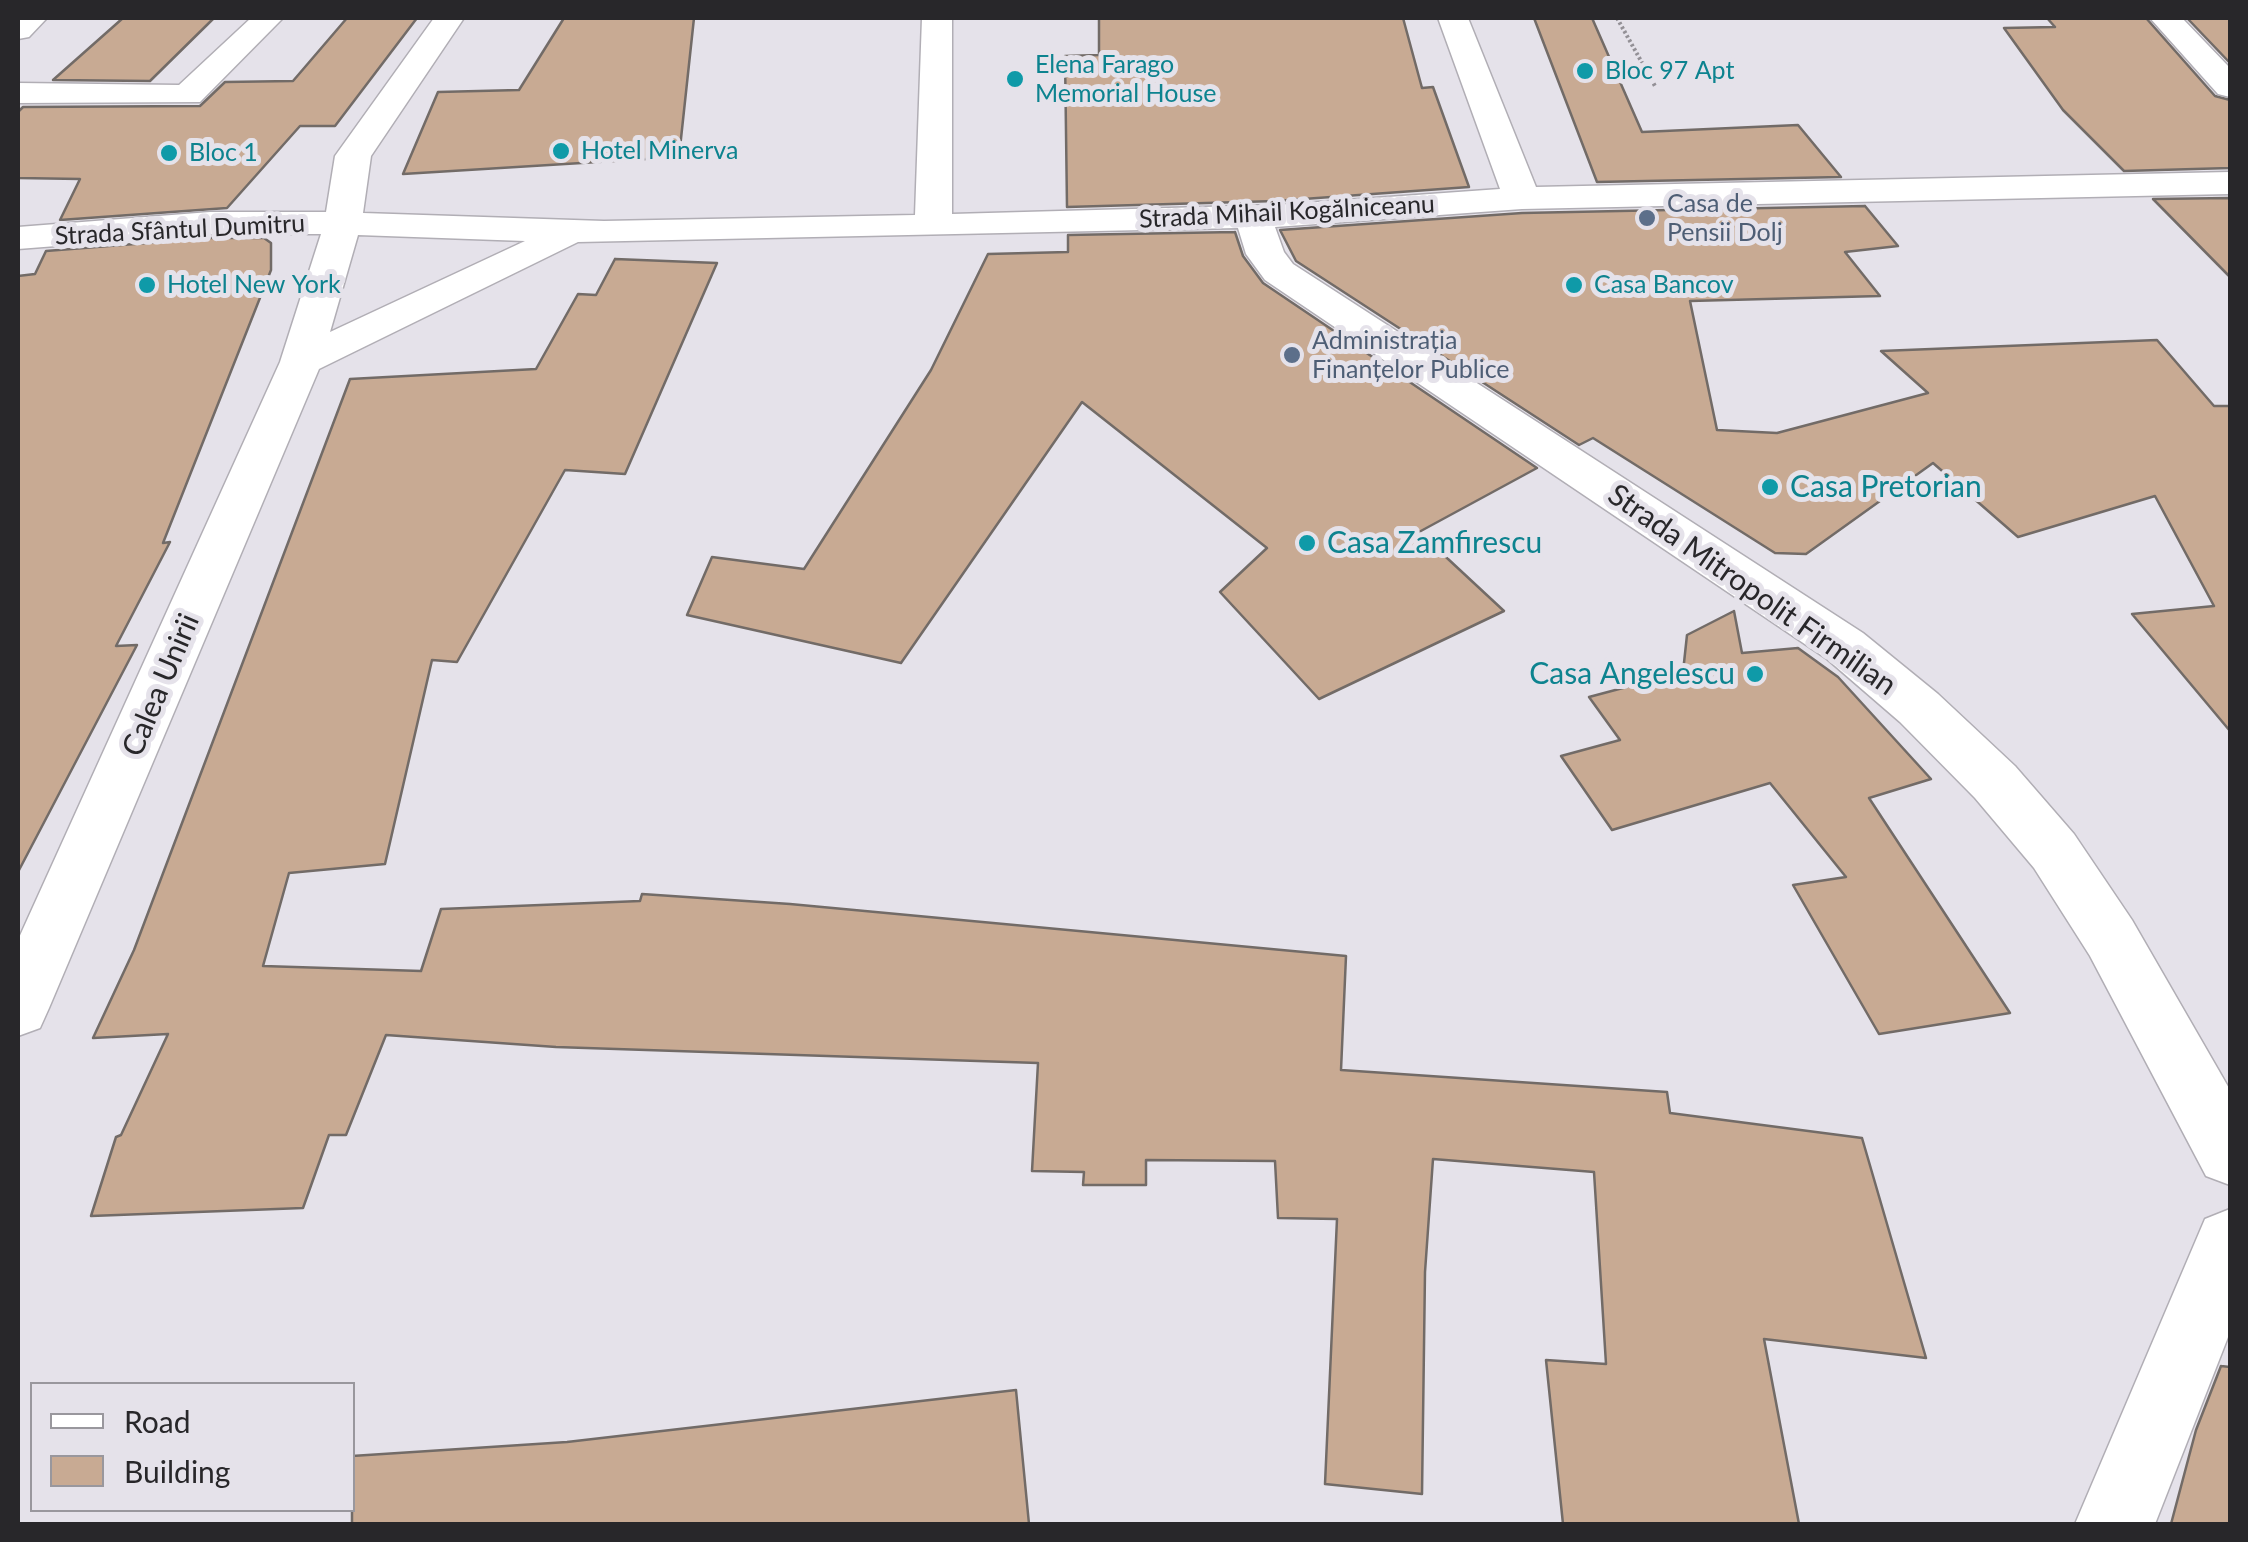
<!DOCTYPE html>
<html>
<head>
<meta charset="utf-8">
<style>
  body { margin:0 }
  #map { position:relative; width:2248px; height:1542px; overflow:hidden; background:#e5e2ea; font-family:Lato,sans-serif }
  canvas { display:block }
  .frame { position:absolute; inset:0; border:20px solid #28272a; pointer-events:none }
  .legend { position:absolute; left:30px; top:1382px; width:325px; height:130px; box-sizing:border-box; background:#e5e2ea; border:2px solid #99979d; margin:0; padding:12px 18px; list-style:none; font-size:30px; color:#28272a }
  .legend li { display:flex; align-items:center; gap:20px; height:50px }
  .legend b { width:50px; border:2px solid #99979d }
</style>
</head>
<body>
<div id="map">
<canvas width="2248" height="1542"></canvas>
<div class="frame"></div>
<ul class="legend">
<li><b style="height:12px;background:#fff"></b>Road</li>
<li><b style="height:28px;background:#c8aa93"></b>Building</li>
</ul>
</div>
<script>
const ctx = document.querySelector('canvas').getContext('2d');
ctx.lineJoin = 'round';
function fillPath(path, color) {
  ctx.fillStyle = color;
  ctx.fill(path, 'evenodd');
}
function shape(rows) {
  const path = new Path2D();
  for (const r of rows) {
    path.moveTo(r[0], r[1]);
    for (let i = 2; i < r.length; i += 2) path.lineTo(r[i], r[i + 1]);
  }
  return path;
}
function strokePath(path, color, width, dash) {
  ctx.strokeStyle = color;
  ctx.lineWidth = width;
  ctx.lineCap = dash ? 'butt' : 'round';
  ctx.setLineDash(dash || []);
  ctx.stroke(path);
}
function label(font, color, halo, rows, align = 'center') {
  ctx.font = font + ' Lato,sans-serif';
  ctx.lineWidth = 10;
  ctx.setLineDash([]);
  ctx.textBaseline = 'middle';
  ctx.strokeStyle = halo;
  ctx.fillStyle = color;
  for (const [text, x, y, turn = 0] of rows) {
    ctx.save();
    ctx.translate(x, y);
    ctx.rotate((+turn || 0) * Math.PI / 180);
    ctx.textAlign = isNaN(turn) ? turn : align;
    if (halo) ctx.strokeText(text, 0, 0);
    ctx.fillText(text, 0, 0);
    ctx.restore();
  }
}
const building = shape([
  [123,18,214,18,150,81,53,80,123,18],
  [347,18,417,18,335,126,300,126,227,208,60,220,80,179,18,178,18,112,23,107,200,106,225,82,293,81,347,18],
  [564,18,694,18,679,157,403,174,438,92,519,90,564,18],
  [1099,18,1403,18,1422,88,1433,87,1469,187,1276,201,1067,207,1065,56,1099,55,1099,18],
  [1534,18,1592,18,1642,132,1798,125,1841,177,1597,182,1534,18],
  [2047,18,2146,18,2215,96,2230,100,2230,168,2124,171,2063,110,2004,28,2055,27,2047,18],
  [2187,18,2230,18,2230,63,2187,18],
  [2230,198,2230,277,2153,199,2230,198],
  [1865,206,1898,246,1845,252,1880,296,1690,301,1717,430,1777,433,1928,393,1881,351,2157,340,2214,406,2230,406,2230,731,2132,614,2214,606,2155,496,2018,537,1933,463,1806,554,1775,553,1593,438,1579,445,1296,261,1280,230,1522,213,1865,206],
  [1235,232,1243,256,1263,283,1537,468,1419,532,1504,611,1319,699,1220,592,1267,548,1082,402,901,663,687,615,712,557,804,569,931,370,988,254,1068,252,1068,235,1235,232],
  [210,238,264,238,271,243,271,270,163,543,170,542,116,646,137,645,18,872,18,276,35,274,46,251,210,238],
  [615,259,717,263,625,474,565,470,457,662,432,660,385,864,289,873,263,966,421,971,441,909,640,901,642,894,790,904,1346,956,1341,1070,1667,1092,1670,1113,1862,1138,1926,1358,1764,1339,1799,1524,1563,1524,1546,1360,1606,1364,1594,1172,1433,1159,1425,1272,1422,1494,1325,1484,1337,1219,1278,1218,1275,1161,1146,1160,1146,1185,1083,1185,1084,1172,1032,1171,1038,1063,556,1047,386,1035,346,1135,329,1135,303,1208,91,1216,116,1137,121,1135,168,1034,93,1038,134,950,350,379,536,369,578,294,596,295,615,259],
  [1734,611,1742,653,1798,648,1838,677,1931,779,1869,798,2010,1013,1879,1034,1793,885,1846,877,1770,783,1612,830,1561,756,1620,740,1589,697,1683,672,1687,635,1734,611],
  [2221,1366,2230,1367,2230,1524,2171,1524,2196,1430,2221,1366],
  [1016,1390,1029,1524,352,1524,352,1456,567,1442,1016,1390]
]);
const path = shape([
  [1617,18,1655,86]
]);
const minor = shape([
  [18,18,47,18,29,37,18,39,18,18],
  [251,18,283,18,200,102,18,103,18,83,179,85,251,18],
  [434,18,464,18,371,156,363,213,604,221,915,215,922,18,952,18,952,214,1276,205,1500,189,1438,18,1468,18,1536,187,2230,172,2230,194,1522,209,1275,227,1284,252,1293,264,1863,633,1938,694,2015,766,2074,834,2132,920,2230,1090,2230,1185,2206,1176,2090,956,2034,868,1975,798,1900,722,1827,659,1265,280,1246,254,1238,228,578,242,319,369,49,1008,40,1028,18,1036,18,940,280,362,321,234,210,234,18,249,18,227,210,212,326,212,335,156,434,18],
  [358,235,525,241,330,332,358,235],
  [2150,18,2182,18,2230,68,2230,97,2218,94,2150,18],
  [2230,1209,2230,1332,2155,1524,2075,1524,2205,1219,2230,1209]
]);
const markers = [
  [1585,71,10,"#0f9aa8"],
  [1015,79,10,"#0f9aa8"],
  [561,151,10,"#0f9aa8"],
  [169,153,10,"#0f9aa8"],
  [1647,218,10,"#5c6f8a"],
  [147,285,10,"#0f9aa8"],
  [1574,285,10,"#0f9aa8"],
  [1292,355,10,"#5c6f8a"],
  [1770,487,10,"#0f9aa8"],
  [1307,543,10,"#0f9aa8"],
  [1755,674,10,"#0f9aa8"]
];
const farCulturenames = [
  ["Elena Farago",1035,65],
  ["Memorial House",1035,94],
  ["Bloc 97 Apt",1605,71],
  ["Hotel Minerva",581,151],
  ["Bloc 1",189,153],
  ["Hotel New York",167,285],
  ["Casa Bancov",1594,285]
];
const farServicenames = [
  ["Casa de",1667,204],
  ["Pensii Dolj",1667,233],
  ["Administrația",1312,341],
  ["Finanțelor Publice",1312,370]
];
const farStreetnames = [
  ["Strada Mihail Kogălniceanu",1287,212,-3],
  ["Strada Sfântul Dumitru",180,230,-3]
];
const cultureNames = [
  ["Casa Pretorian",1790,487],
  ["Casa Zamfirescu",1327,543],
  ["Casa Angelescu",1735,674,"right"]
];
const streetNames = [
  ["Strada Mitropolit Firmilian",1752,590,35],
  ["Calea Unirii",161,685,-67]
];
fillPath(building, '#c8aa93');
strokePath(building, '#726b67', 2.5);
strokePath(minor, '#b1aeb5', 3);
strokePath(path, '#939096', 4, [2.5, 2.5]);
fillPath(minor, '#fff');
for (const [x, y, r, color] of markers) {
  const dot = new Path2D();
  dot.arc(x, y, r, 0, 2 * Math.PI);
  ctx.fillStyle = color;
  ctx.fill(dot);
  strokePath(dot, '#e5e2ea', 4);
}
label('25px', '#0d838f', '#e5e2ea', farCulturenames, 'left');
label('25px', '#4e5e75', '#e5e2ea', farServicenames, 'left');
label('25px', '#28272a', '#e5e2ea', farStreetnames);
label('30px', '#0d838f', '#e5e2ea', cultureNames, 'left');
label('30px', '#28272a', '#e5e2ea', streetNames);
</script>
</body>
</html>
